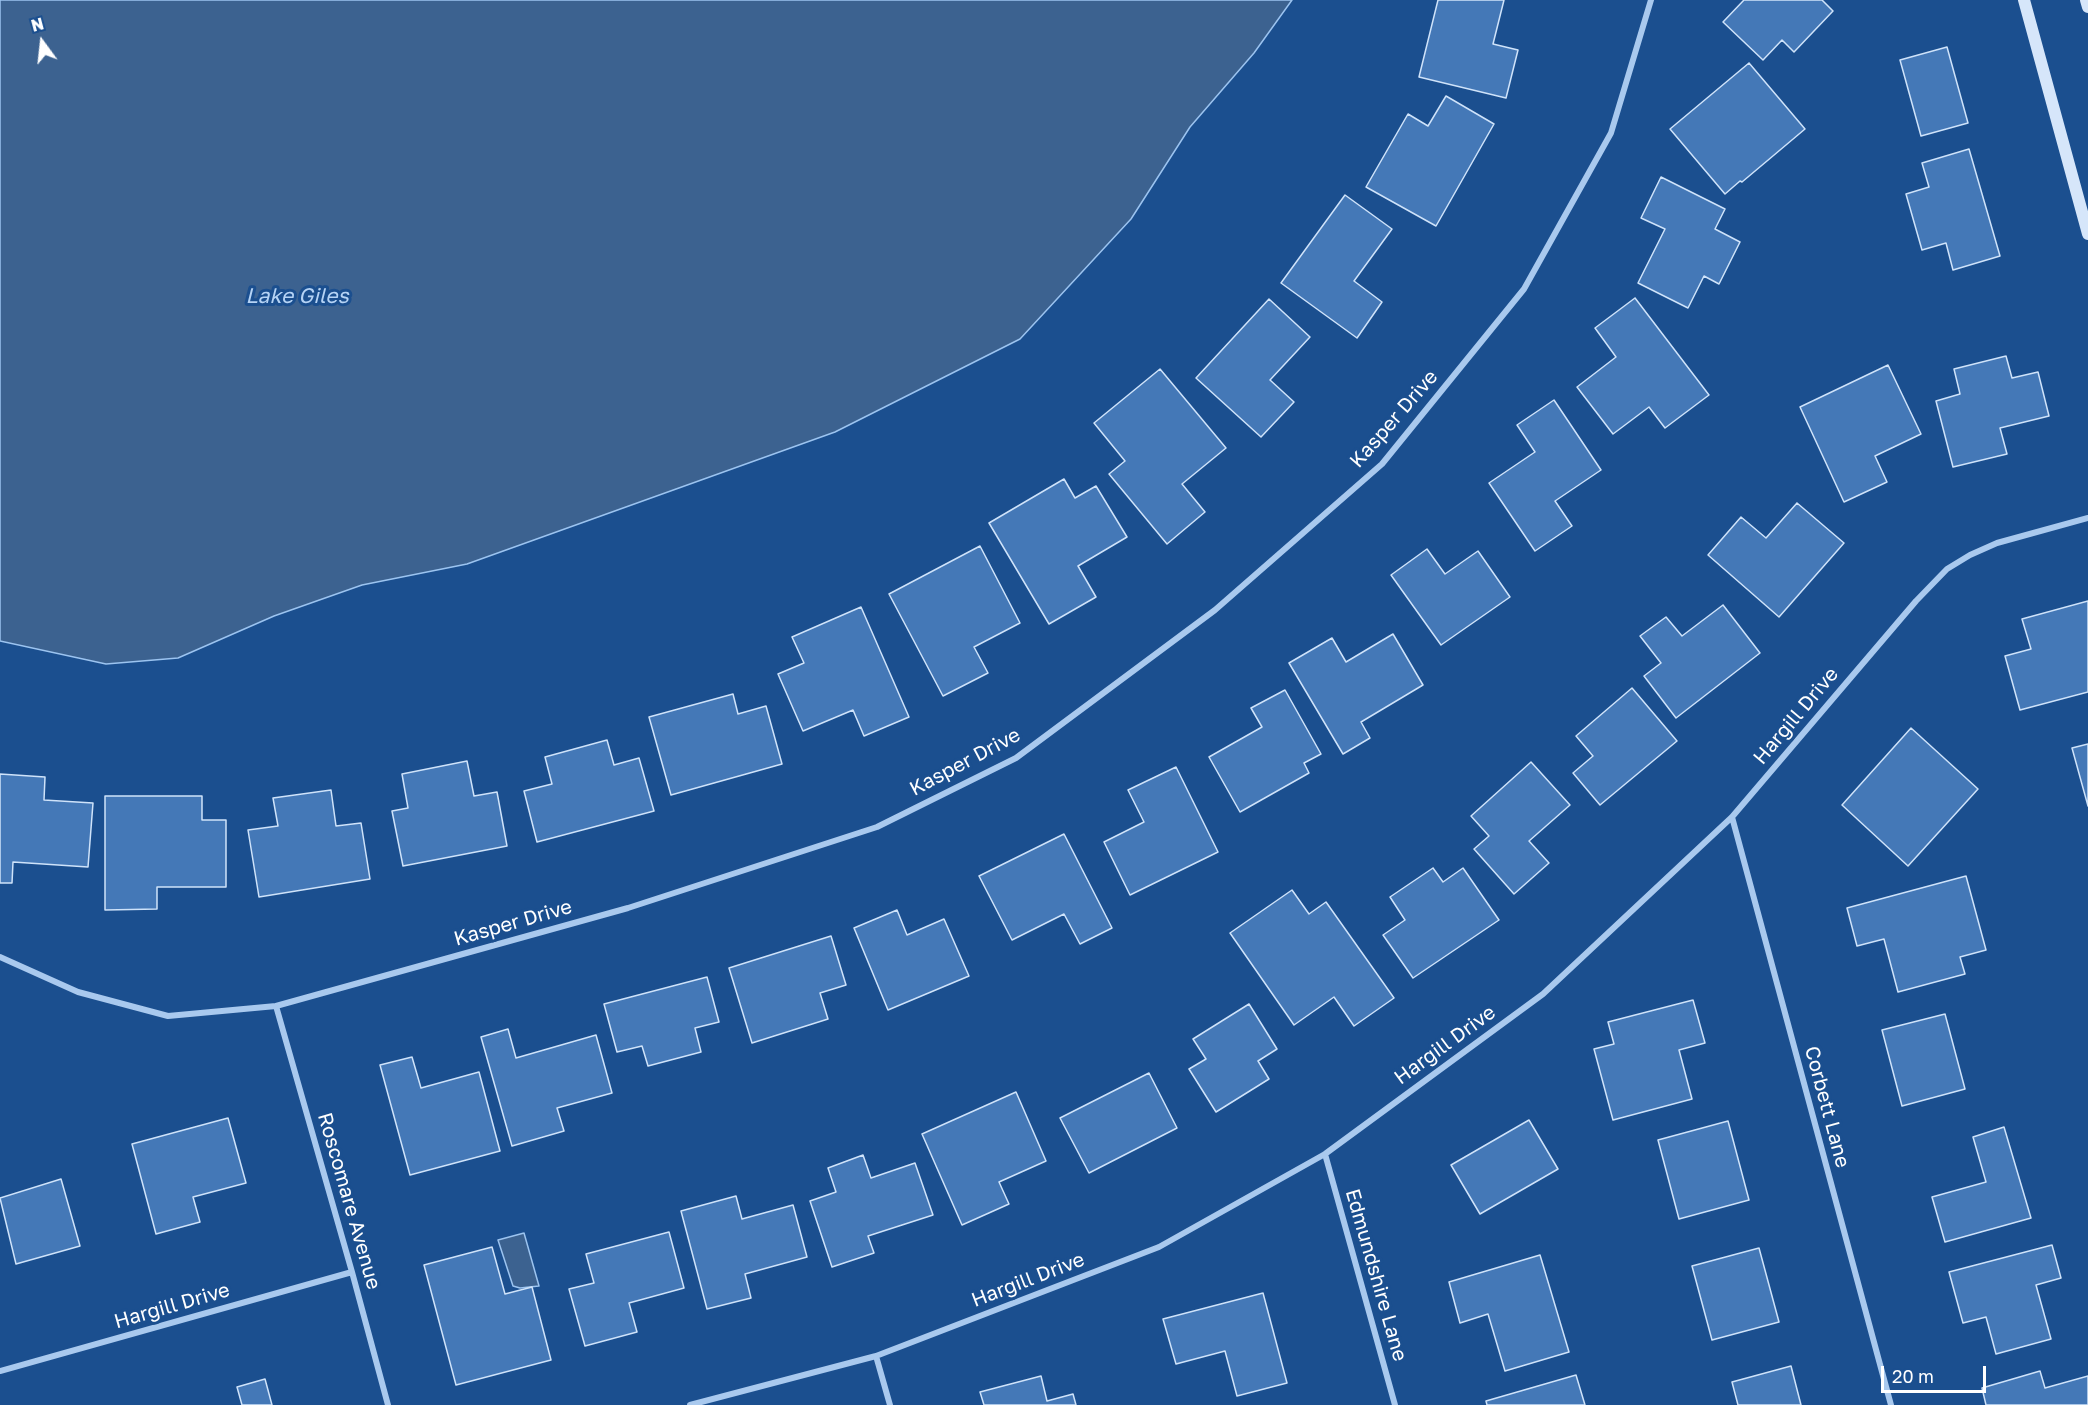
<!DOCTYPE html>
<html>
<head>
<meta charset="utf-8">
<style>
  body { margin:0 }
  #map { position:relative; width:2088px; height:1405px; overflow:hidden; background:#1b4f8f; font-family:"Golos Text",sans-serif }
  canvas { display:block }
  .north { position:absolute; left:12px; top:12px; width:60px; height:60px; -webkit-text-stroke:4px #1b4f8f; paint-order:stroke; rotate:345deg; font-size:16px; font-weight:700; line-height:24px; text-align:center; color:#fff }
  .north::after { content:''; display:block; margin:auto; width:21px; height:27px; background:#fff; clip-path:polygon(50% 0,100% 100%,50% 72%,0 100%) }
  .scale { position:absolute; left:1881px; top:1366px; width:105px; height:27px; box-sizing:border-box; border:3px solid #fff; border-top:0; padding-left:8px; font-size:18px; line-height:21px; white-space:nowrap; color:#fff; -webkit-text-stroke:4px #1b4f8f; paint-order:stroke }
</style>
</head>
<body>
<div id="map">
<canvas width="2088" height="1405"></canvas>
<div class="north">N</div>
<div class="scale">20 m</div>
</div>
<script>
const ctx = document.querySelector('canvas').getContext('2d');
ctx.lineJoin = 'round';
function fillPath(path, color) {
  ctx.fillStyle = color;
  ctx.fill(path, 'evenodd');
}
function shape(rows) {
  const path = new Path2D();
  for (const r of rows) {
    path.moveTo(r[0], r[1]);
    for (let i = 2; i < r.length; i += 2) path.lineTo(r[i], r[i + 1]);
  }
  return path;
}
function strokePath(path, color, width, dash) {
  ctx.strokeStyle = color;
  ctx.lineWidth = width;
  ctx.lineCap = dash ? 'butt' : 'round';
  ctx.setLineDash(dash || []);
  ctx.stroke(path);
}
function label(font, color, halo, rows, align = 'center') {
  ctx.font = font + ' "Golos Text",sans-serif';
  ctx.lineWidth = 6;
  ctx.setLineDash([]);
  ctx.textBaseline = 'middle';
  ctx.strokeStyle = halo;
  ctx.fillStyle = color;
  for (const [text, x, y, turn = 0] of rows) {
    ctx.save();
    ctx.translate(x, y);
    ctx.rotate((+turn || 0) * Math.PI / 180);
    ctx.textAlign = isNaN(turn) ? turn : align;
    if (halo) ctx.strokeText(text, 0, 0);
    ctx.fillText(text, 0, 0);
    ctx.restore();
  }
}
const water = shape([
  [0,0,1292,0,1254,53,1190,127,1131,219,1020,339,835,432,467,564,362,585,274,616,178,658,106,664,0,641,0,0],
  [524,1233,539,1286,520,1288,513,1286,498,1240,524,1233]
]);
const building = shape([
  [1438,0,1504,0,1493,44,1518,50,1506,98,1419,77,1438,0],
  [1744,0,1822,0,1833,11,1794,52,1782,40,1763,60,1723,22,1744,0],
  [1947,47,1968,123,1921,136,1900,60,1947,47],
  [1749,63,1805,129,1742,182,1740,181,1725,194,1670,129,1749,63],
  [1446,96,1494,124,1436,226,1366,187,1408,114,1428,126,1446,96],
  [1969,149,2000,256,1953,270,1946,243,1922,250,1906,194,1929,187,1922,163,1969,149],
  [1661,177,1725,209,1715,229,1740,242,1719,284,1704,276,1688,308,1638,283,1665,229,1641,218,1661,177],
  [1345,195,1392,229,1354,281,1382,302,1357,338,1281,283,1345,195],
  [1635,298,1709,395,1665,428,1649,407,1613,434,1577,387,1616,357,1595,328,1635,298],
  [1269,299,1310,337,1270,380,1294,402,1261,437,1196,378,1269,299],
  [2006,356,2012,378,2038,372,2049,416,2000,428,2007,454,1953,467,1936,401,1960,394,1954,369,2006,356],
  [1888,365,1921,434,1875,456,1887,482,1844,502,1800,407,1888,365],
  [1160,369,1226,448,1182,484,1205,512,1167,544,1109,474,1125,461,1094,423,1160,369],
  [1554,400,1601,470,1555,501,1572,526,1535,551,1489,483,1535,452,1517,425,1554,400],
  [1064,479,1075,498,1096,486,1127,537,1078,566,1096,597,1049,624,989,523,1064,479],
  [1797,503,1844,543,1779,617,1708,555,1741,517,1766,538,1797,503],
  [980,546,1020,623,974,647,988,673,943,696,889,594,980,546],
  [1427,549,1445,574,1478,551,1510,597,1441,645,1391,575,1427,549],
  [2088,601,2088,692,2020,710,2005,656,2031,649,2022,619,2088,601],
  [1723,605,1760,653,1676,718,1644,676,1661,663,1640,636,1666,617,1682,636,1723,605],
  [861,607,909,717,864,736,853,710,803,731,778,674,804,663,792,637,861,607],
  [1393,634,1423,685,1361,722,1370,738,1343,754,1289,663,1332,638,1346,662,1393,634],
  [1632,688,1677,741,1600,805,1573,773,1593,756,1576,736,1632,688],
  [1285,690,1321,754,1304,763,1309,773,1240,812,1209,757,1262,727,1251,708,1285,690],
  [733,694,738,714,766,706,782,764,671,795,649,717,733,694],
  [1911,728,1978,789,1908,866,1842,805,1911,728],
  [607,740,614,765,639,758,654,811,537,842,524,791,552,784,545,757,607,740],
  [2088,744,2088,806,2072,748,2088,744],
  [467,761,474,796,497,792,507,846,403,866,392,811,408,808,402,774,467,761],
  [1531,762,1570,805,1529,841,1549,863,1514,894,1474,849,1489,836,1471,816,1531,762],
  [1176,767,1218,852,1130,895,1104,842,1144,822,1128,790,1176,767],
  [0,774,45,777,44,800,93,803,88,867,13,862,12,883,0,883,0,774],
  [331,790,336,826,361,823,370,879,259,897,248,830,278,826,273,798,331,790],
  [105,796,202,796,202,820,226,820,226,887,157,887,157,909,105,910,105,796],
  [1064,834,1112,928,1080,944,1064,914,1012,940,979,876,1064,834],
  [1433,868,1443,882,1463,868,1499,920,1413,978,1383,935,1405,920,1390,897,1433,868],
  [1966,876,1986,950,1960,957,1965,974,1898,992,1884,939,1857,946,1847,908,1966,876],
  [1292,890,1309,914,1326,902,1394,998,1354,1026,1334,997,1294,1025,1230,933,1292,890],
  [897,910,907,935,944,919,969,976,888,1010,854,928,897,910],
  [831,936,846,985,820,993,828,1019,752,1043,729,968,831,936],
  [707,977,719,1022,695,1028,701,1052,648,1066,642,1046,617,1052,604,1004,707,977],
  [1693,1000,1705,1043,1679,1050,1692,1099,1613,1120,1594,1049,1614,1044,1608,1022,1693,1000],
  [1249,1004,1277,1049,1258,1061,1269,1079,1216,1112,1189,1069,1206,1059,1193,1039,1249,1004],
  [1945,1014,1965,1089,1902,1106,1882,1030,1945,1014],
  [508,1029,516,1058,596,1035,612,1093,557,1108,564,1131,512,1146,481,1037,508,1029],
  [412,1057,421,1088,479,1072,500,1151,410,1175,380,1065,412,1057],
  [1149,1073,1177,1128,1089,1173,1060,1118,1149,1073],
  [1016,1092,1046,1161,999,1182,1009,1204,962,1225,922,1134,1016,1092],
  [228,1118,246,1183,193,1197,200,1222,156,1234,132,1144,228,1118],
  [1529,1120,1558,1169,1480,1214,1451,1165,1529,1120],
  [1728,1121,1749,1200,1679,1219,1658,1140,1728,1121],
  [2004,1127,2031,1218,1945,1242,1932,1197,1986,1182,1973,1137,2004,1127],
  [863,1155,871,1178,915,1163,933,1215,868,1236,874,1253,832,1267,810,1201,836,1192,828,1168,863,1155],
  [61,1179,80,1246,16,1264,0,1198,61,1179],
  [736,1196,742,1219,793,1205,807,1257,745,1274,751,1298,707,1309,681,1211,736,1196],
  [669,1232,684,1288,629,1303,637,1332,585,1346,569,1289,594,1283,586,1254,669,1232],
  [2052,1245,2061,1278,2036,1285,2051,1339,1996,1354,1986,1317,1963,1323,1949,1272,2052,1245],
  [492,1247,505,1294,532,1287,551,1360,456,1385,424,1265,492,1247],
  [1759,1248,1779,1322,1712,1340,1692,1266,1759,1248],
  [1540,1255,1569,1352,1505,1371,1488,1314,1460,1323,1449,1282,1540,1255],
  [1263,1293,1287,1383,1237,1396,1225,1351,1176,1364,1163,1319,1263,1293],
  [1791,1366,1801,1405,1738,1405,1732,1382,1791,1366],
  [2040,1371,2045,1388,2088,1376,2088,1405,1986,1405,1982,1388,2040,1371],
  [1576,1375,1585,1405,1487,1405,1486,1401,1576,1375],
  [1041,1376,1047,1401,1073,1394,1076,1405,984,1405,980,1392,1041,1376],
  [265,1379,272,1405,242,1405,237,1387,265,1379]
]);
const street = shape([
  [1732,817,1891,1405],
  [0,957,78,992,168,1016,276,1006,628,908,877,827,1016,758,1215,610,1382,464,1524,289,1611,133,1651,0],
  [276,1006,352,1272,388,1405],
  [1325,1154,1395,1405],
  [876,1356,890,1405],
  [0,1371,352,1272],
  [690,1405,876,1356,1159,1247,1325,1154,1543,994,1732,817,1916,601,1947,569,1970,555,1997,543,2088,518]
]);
const secondary = shape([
  [2024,0,2088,234],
  [2086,0,2088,7]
]);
const streetNames = [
  ["Kasper Drive",1394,419,-49],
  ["Hargill Drive",1796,716,-50],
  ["Kasper Drive",965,762,-28],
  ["Kasper Drive",513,923,-16],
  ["Hargill Drive",1445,1045,-36],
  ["Corbett Lane",1827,1107,75],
  ["Roscomare Avenue",349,1201,74],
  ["Edmundshire Lane",1376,1275,74],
  ["Hargill Drive",1028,1280,-21],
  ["Hargill Drive",172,1306,-16]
];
const waterNames = [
  ["Lake Giles",297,296]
];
fillPath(water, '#3c6290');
strokePath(water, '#9cc4f0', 1.5);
fillPath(building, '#4478b7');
strokePath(building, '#cfe3fa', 1.5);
strokePath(street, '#a9c9ee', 6);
strokePath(secondary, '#d6e6fa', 12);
label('20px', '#fff', '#1b4f8f', streetNames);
label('italic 21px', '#b5d3f5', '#1b4f8f', waterNames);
</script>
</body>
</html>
